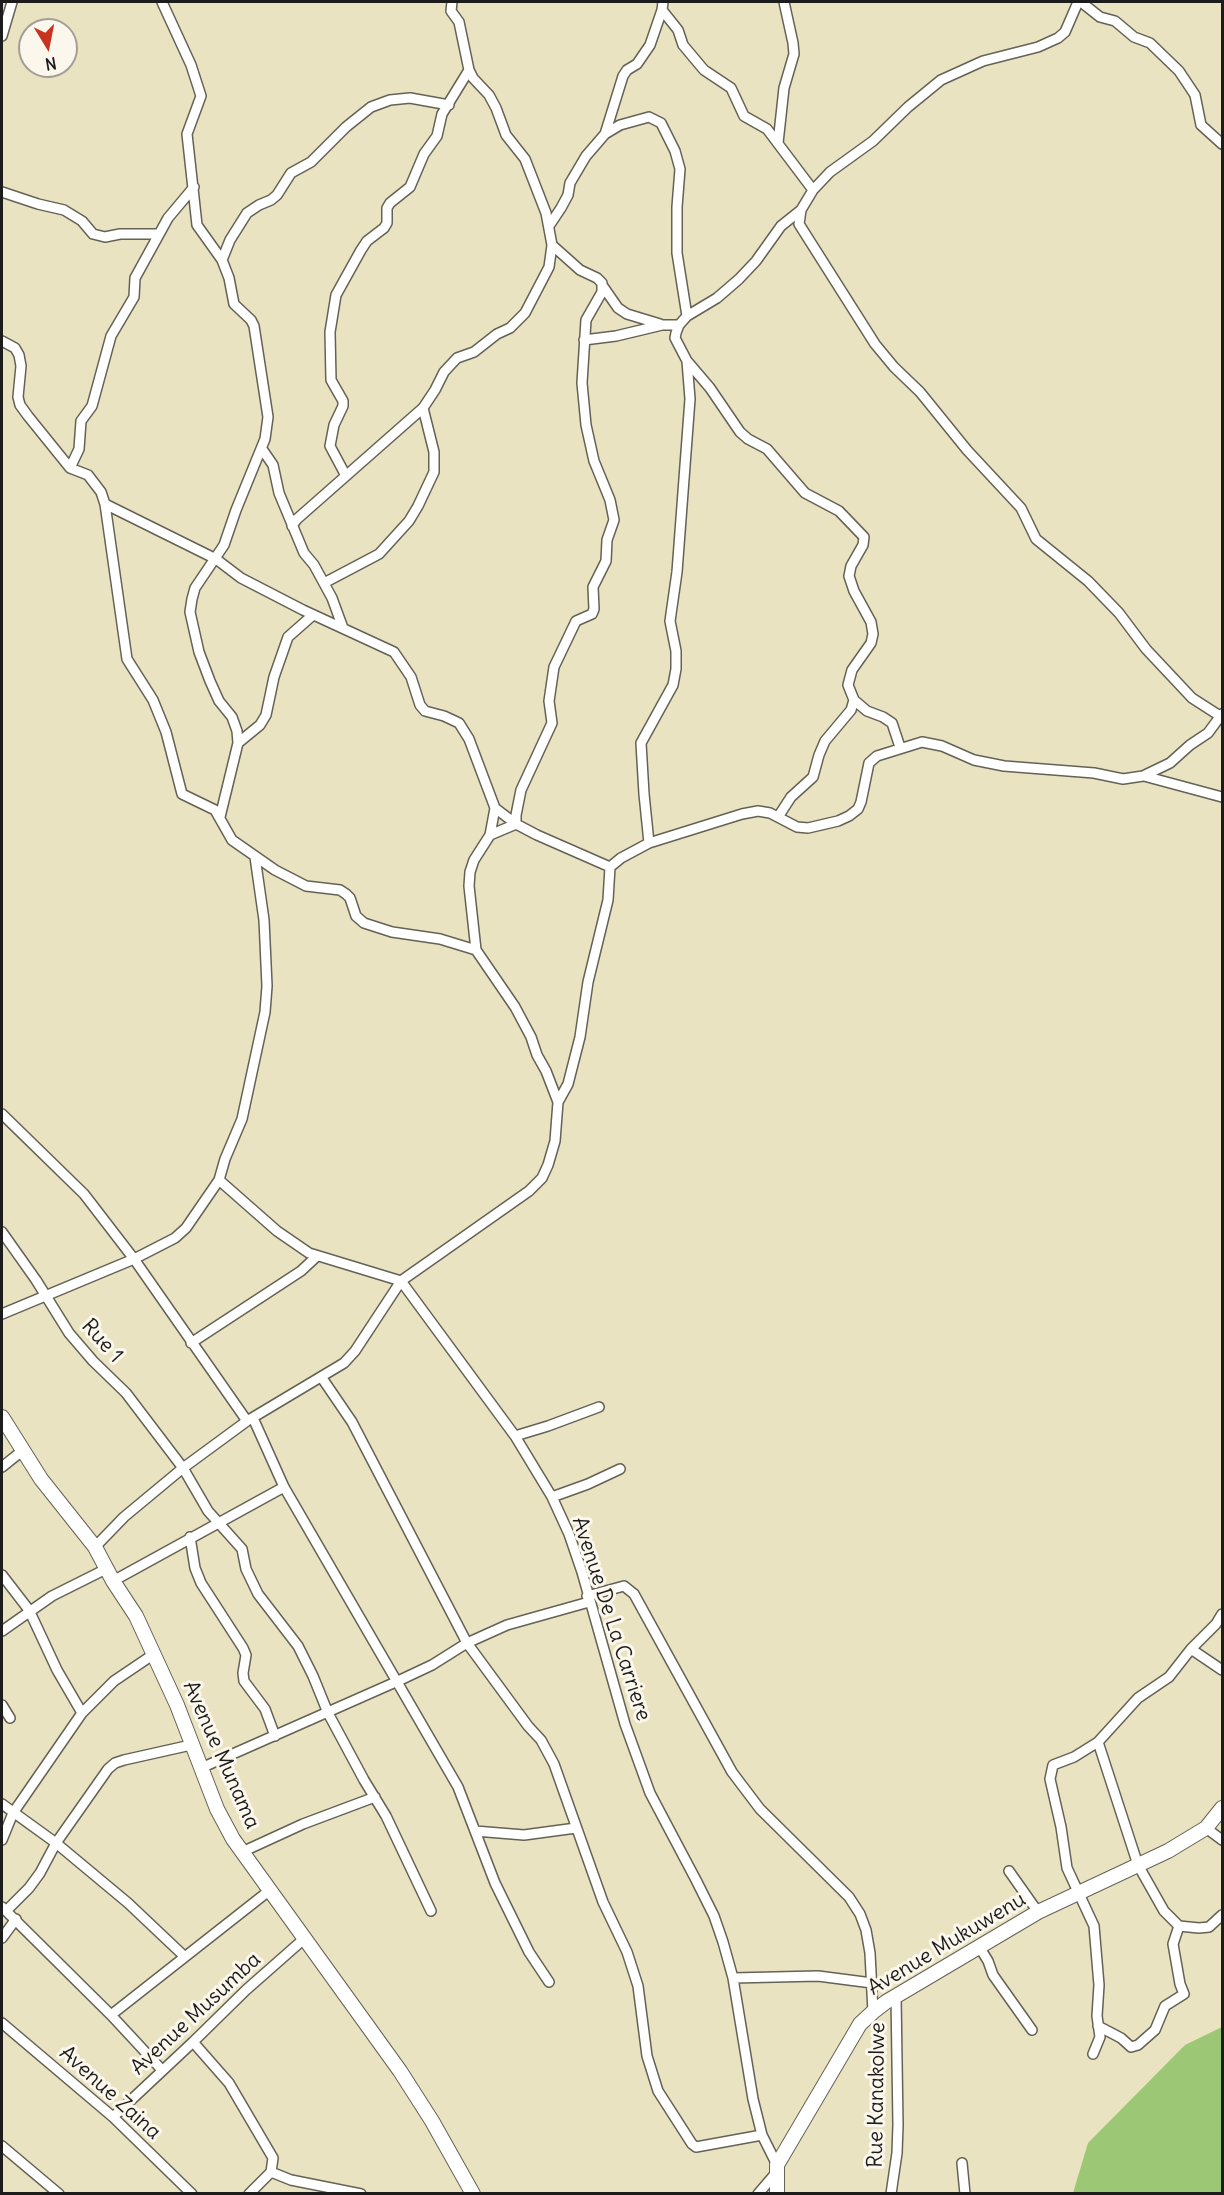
<!DOCTYPE html>
<html>
<head>
<meta charset="utf-8">
<style>
  body { margin:0 }
  #map { position:relative; width:1224px; height:2195px; overflow:hidden; background:#e9e3c1; font-family:Delius,sans-serif }
  canvas { display:block }
  .frame { position:absolute; inset:0; border:3px solid #1c1c1c; pointer-events:none }
  .north { position:absolute; left:18px; top:18px; width:60px; height:60px; box-sizing:border-box; background:#fbf7ec; border:2px solid #a29f99; border-radius:50%; rotate:170deg; font-size:16px; font-weight:700; line-height:24px; text-align:center; color:#1c1c1c }
  .north::after { content:''; display:block; margin:auto; width:21px; height:27px; background:#c8321e; clip-path:polygon(50% 0,100% 100%,50% 72%,0 100%) }
</style>
</head>
<body>
<div id="map">
<canvas width="1224" height="2195"></canvas>
<div class="frame"></div>
<div class="north">N</div>
</div>
<script>
const ctx = document.querySelector('canvas').getContext('2d');
ctx.lineJoin = 'round';
function fillPath(path, color) {
  ctx.fillStyle = color;
  ctx.fill(path, 'evenodd');
}
function shape(rows) {
  const path = new Path2D();
  for (const r of rows) {
    path.moveTo(r[0], r[1]);
    for (let i = 2; i < r.length; i += 2) path.lineTo(r[i], r[i + 1]);
  }
  return path;
}
function strokePath(path, color, width, dash) {
  ctx.strokeStyle = color;
  ctx.lineWidth = width;
  ctx.lineCap = dash ? 'butt' : 'round';
  ctx.setLineDash(dash || []);
  ctx.stroke(path);
}
function label(font, color, halo, rows, align = 'center') {
  ctx.font = font + ' Delius,sans-serif';
  ctx.lineWidth = 6;
  ctx.setLineDash([]);
  ctx.textBaseline = 'middle';
  ctx.strokeStyle = halo;
  ctx.fillStyle = color;
  for (const [text, x, y, turn = 0] of rows) {
    ctx.save();
    ctx.translate(x, y);
    ctx.rotate((+turn || 0) * Math.PI / 180);
    ctx.textAlign = isNaN(turn) ? turn : align;
    if (halo) ctx.strokeText(text, 0, 0);
    ctx.fillText(text, 0, 0);
    ctx.restore();
  }
}
const green = shape([
  [1222,2027,1222,2193,1073,2193,1088,2143,1185,2045]
]);
const street = shape([
  [162,2,191,65,201,96,187,134,197,225,222,260,229,278,234,304,251,320,254,326,268,417,265,439,236,510,224,545,195,588,192,599,190,612,199,652,210,681,219,701,232,717,237,731,238,743,220,817],
  [452,2,451,11,459,22,469,70,473,78,489,95,496,108,506,135,525,159,546,213,552,245,580,270,597,278,602,283,602,292,586,320,582,383,586,425,594,461,610,500,614,520,607,540,606,561,593,587,594,609,592,614,576,621,554,667,549,701,552,723,521,790,516,815,516,824,490,835],
  [1081,2,1100,17,1115,21,1134,37,1150,43,1179,71,1195,95,1201,125,1222,144],
  [662,10,678,30,683,45,704,70,731,88,744,116,767,129,813,190,801,210,799,224,875,344,894,367,920,392,967,450,1021,508,1036,539,1088,581,1119,613,1146,649,1192,698,1220,716],
  [2,36,12,2],
  [605,134,620,125,649,117,661,123,675,151,680,169,677,207,677,253,687,316],
  [778,143,784,88,794,54,793,43,784,2],
  [813,190,830,172,873,141,908,107,941,80,983,61,1038,47,1058,38,1065,32,1078,2],
  [2,192,38,204,64,210,82,221,93,234,105,237,120,234,158,234],
  [549,226,561,208,568,195,570,183,586,156,605,134,623,76,627,70,637,64,650,45,662,10,663,2],
  [222,260,230,240,247,213,259,205,271,200,277,195,291,173,311,162,346,127,371,107,390,100,410,98,449,105],
  [602,285,618,308,627,314,660,324],
  [584,340,616,336,662,325,679,325],
  [2,341,15,348,19,355,21,366,18,397,20,405,28,416,70,468,88,475,101,492,105,504,127,659,153,700,166,732,182,794,215,810,232,840,275,870,306,886,340,890,346,894,350,898,356,916,364,923,392,932,440,939,476,950,515,1007,531,1037,537,1055,546,1071,558,1102,555,1141,548,1165,542,1178,529,1191,401,1281,355,1351,344,1363,247,1421,183,1468,124,1517,95,1547],
  [687,361,710,388,740,432,748,439,767,449,805,493,839,511,864,537,863,545,851,566,849,576,854,591,871,622,873,634,871,643,852,670,848,685,854,700,867,711,883,717,892,723,900,747],
  [262,449,273,465,279,493,304,553,314,565,332,598,343,628],
  [70,468,79,449,81,421,92,406,111,336,134,297,135,278,168,218,194,187],
  [346,476,330,446,334,425,343,406,343,401,331,380,330,332,336,295,361,250,367,241,384,228,387,223,387,208,390,203,410,187,424,154,437,136,442,114,469,70],
  [105,504,216,559,241,578,303,610,394,652,411,677,420,705,425,711,444,716,459,723,469,739,495,808,490,835,474,860,470,872,469,886,476,950],
  [292,526,297,519,423,408,435,390,444,372,457,358,474,352,497,334,510,328,525,313,549,267,552,245],
  [324,583,379,554,409,521,418,506,434,472,434,452,423,408],
  [238,743,260,725,266,715,274,677,288,637,313,615],
  [1144,776,1222,797],
  [495,808,516,824,537,835,610,867],
  [778,817,791,797,813,777,819,755,825,741,851,710,854,700],
  [649,843,644,794,641,743,673,685,676,669,676,651,670,621,677,572,690,399,687,361,675,338,676,333,679,325,687,316,717,298,739,279,756,261,781,226,801,210],
  [558,1102,568,1084,580,1037,588,982,608,900,610,867,621,858,649,843,742,814,758,811,770,813,797,827,808,828,838,821,849,816,858,809,861,802,869,763,877,756,922,742,942,746,974,760,1004,766,1094,773,1123,779,1143,776,1170,763,1190,745,1208,733,1222,714],
  [2,1114,84,1194,134,1259,247,1421],
  [219,1180,277,1231,309,1253,401,1281,515,1436,552,1497,569,1534,582,1572,625,1724,650,1793,696,1880,714,1916,723,1942,733,1978,753,2099,762,2135,777,2165],
  [2,1232,36,1280,69,1333,93,1361,126,1393,183,1468,208,1511,242,1549,246,1569,258,1594,298,1646,313,1676,328,1713,364,1780,386,1816,431,1911],
  [2,1314,134,1259,175,1238,186,1228,219,1180,225,1159,242,1119,265,1012,267,986,264,920,255,857],
  [191,1343,301,1271,316,1257],
  [322,1378,352,1422,467,1643,528,1726,541,1740,554,1764,603,1902,627,1952,638,1986,647,2056,658,2091,692,2144,696,2147,762,2135],
  [253,1418,284,1487,458,1787,495,1883,529,1952,549,1982],
  [515,1436,548,1426,599,1407],
  [2,1467,22,1451],
  [552,1497,588,1484,620,1469],
  [190,1537,195,1568,201,1583,243,1648,246,1655,243,1673,244,1681,265,1709,275,1736],
  [2,1575,29,1610,57,1670,82,1713],
  [113,1581,284,1487],
  [587,1596,624,1586,634,1594,732,1772,760,1809,849,1897,860,1914,866,1930,870,1953,873,2012],
  [1222,1614,1216,1624,1191,1649,1169,1677,1138,1698,1098,1742,1138,1865,1164,1911,1179,1926,1199,1928,1209,1927,1222,1915],
  [2,1631,52,1596,106,1569],
  [1191,1649,1222,1670],
  [2,1705,10,1718],
  [201,1768,398,1681,432,1665,467,1643,507,1625,589,1602],
  [2,1804,56,1843,128,1903,184,1956],
  [1206,1828,1222,1840],
  [475,1831,524,1835,576,1828],
  [2,1840,13,1813,82,1713,114,1681,154,1654],
  [242,1852,303,1824,375,1797],
  [1009,1871,1038,1912],
  [2,1907,111,2015,162,2070],
  [6,1911,29,1888,40,1873,56,1843,108,1769,115,1763,124,1760,191,1745],
  [2,1938,16,1919],
  [980,1948,988,1961,993,1975,1032,2030],
  [733,1978,818,1976,872,1983],
  [111,2015,270,1890],
  [2,2023,113,2117,192,2194],
  [1098,2026,1121,2038,1131,2047,1138,2045,1155,2030,1165,2006,1184,1994,1180,1984,1173,1944,1179,1926],
  [193,2042,229,2083,273,2158,271,2172,249,2194],
  [1093,2054,1100,2037,1097,2016,1099,1985,1094,1926,1067,1868,1061,1827,1050,1779,1053,1765,1074,1757,1098,1742],
  [113,2117,193,2042,246,1990,305,1938],
  [2,2146,59,2194],
  [962,2163,965,2194],
  [271,2172,291,2180,361,2194],
  [758,2194,776,2173],
  [891,2194,897,2153,898,2125,896,1996]
]);
const secondary = shape([
  [2,1417,41,1479,95,1547,113,1581,136,1616,177,1705,217,1809,233,1839,400,2071,432,2121,473,2194],
  [777,2194,777,2165,860,2024,873,2012,886,2002,1038,1912,1168,1851,1206,1828,1222,1808]
]);
const streetNames = [
  ["Rue 1",102,1341,48],
  ["Avenue De La Carriere",611,1619,72],
  ["Avenue Munama",221,1755,66],
  ["Avenue Mukuwenu",947,1944,-31],
  ["Avenue Musumba",196,2014,-43],
  ["Avenue Zaina",110,2093,42],
  ["Rue Kanakolwe",877,2095,-89]
];
fillPath(green, '#9cc875');
strokePath(street, '#646256', 12);
strokePath(secondary, '#646256', 16);
strokePath(street, '#fff', 9);
strokePath(secondary, '#fff', 14);
label('21px', '#1c1c1c', '#fbf7ec', streetNames);
</script>
</body>
</html>
